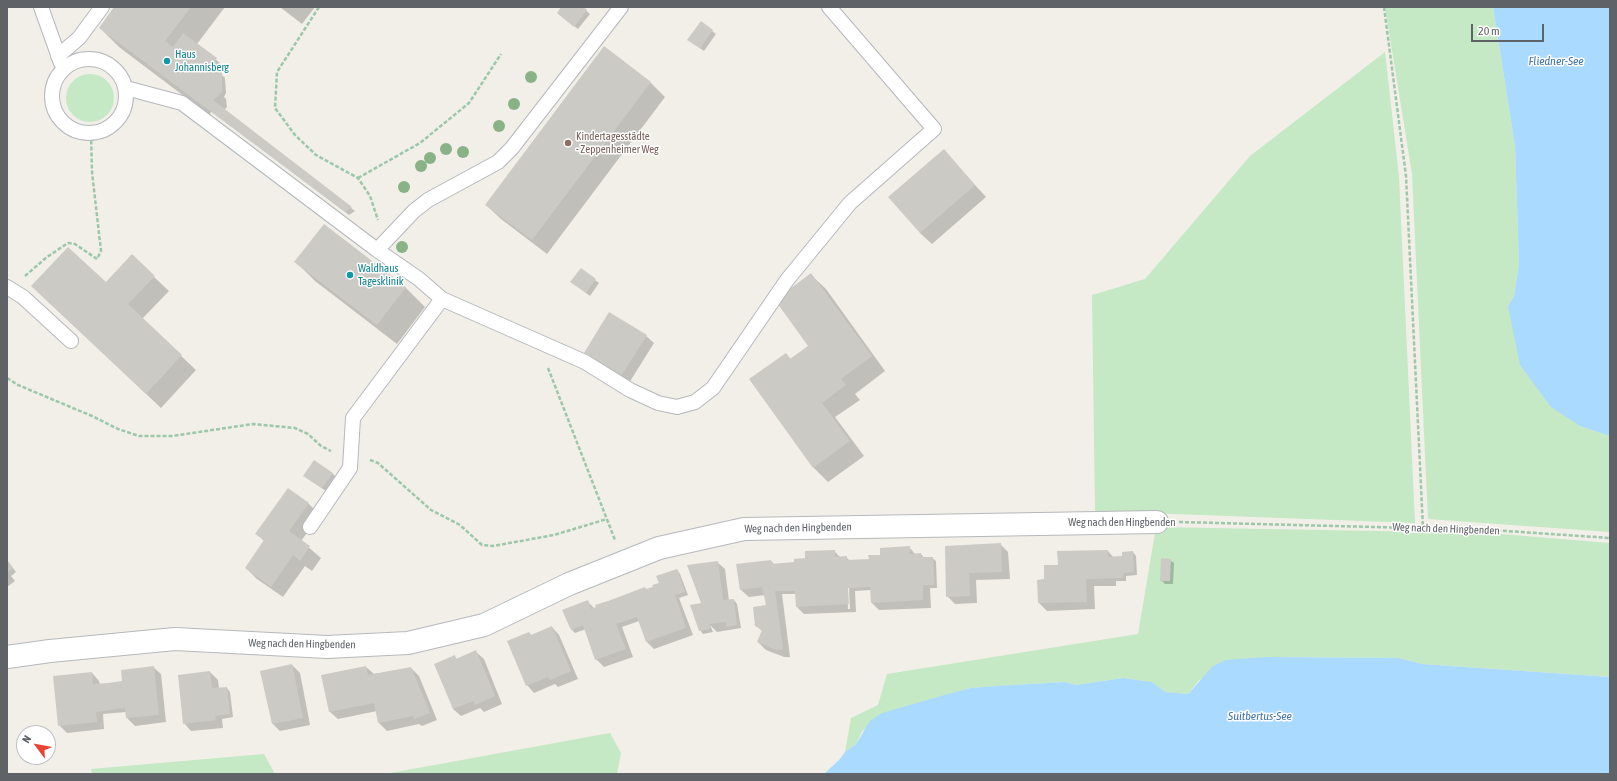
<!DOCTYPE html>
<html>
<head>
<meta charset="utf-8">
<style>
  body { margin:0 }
  #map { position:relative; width:1617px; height:781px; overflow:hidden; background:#f1efe8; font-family:"Asap Condensed",sans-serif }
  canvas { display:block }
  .frame { position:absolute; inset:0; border:8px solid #5f6368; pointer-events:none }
  .north { position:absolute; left:16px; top:725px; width:40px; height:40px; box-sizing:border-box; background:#fff; border:1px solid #bfc1c3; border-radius:50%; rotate:302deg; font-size:11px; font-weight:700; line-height:16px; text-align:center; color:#5f6368 }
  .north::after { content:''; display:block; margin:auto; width:14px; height:18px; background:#ea4335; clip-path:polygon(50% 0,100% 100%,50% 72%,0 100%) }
  .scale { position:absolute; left:1471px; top:24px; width:73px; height:18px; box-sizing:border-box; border:2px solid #5f6368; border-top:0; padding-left:5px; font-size:12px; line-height:14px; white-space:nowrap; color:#5f6368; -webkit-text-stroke:3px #fff; paint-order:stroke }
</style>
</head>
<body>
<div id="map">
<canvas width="1617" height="781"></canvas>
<div class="frame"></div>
<div class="north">N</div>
<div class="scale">20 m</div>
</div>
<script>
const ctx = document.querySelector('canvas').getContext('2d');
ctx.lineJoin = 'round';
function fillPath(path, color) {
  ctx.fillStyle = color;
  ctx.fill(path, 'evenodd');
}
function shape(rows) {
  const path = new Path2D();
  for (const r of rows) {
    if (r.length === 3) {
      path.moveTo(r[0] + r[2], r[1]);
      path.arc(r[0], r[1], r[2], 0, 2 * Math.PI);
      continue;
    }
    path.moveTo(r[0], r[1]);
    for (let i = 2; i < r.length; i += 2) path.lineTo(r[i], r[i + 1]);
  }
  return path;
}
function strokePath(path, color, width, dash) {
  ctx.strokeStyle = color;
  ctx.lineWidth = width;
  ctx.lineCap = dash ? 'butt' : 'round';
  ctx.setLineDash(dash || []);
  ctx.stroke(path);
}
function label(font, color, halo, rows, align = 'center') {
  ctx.font = font + ' "Asap Condensed",sans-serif';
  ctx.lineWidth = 3;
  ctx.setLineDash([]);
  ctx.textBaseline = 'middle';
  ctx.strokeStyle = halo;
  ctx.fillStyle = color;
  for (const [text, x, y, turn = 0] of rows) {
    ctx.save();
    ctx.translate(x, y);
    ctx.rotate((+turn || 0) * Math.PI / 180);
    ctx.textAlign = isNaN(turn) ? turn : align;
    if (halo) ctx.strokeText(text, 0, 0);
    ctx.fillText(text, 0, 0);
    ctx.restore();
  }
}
const green = shape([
  [1385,7,1493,7,1515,146,1519,264,1514,296,1508,306,1580,426,1610,436,1610,532,1428,519,1412,174],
  [1385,52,1399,177,1415,523,1095,511,1092,295,1145,279,1250,156],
  [90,98,24],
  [1156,527,1489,533,1610,543,1610,677,1422,664,1399,658,1267,657,1199,680,1188,694,1164,692,1151,682,1123,678,1076,685,1065,682,971,688,922,702,862,731,856,744,845,752,851,718,878,705,887,674,1138,634],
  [610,733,621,753,617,774,385,774],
  [264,754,275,774,92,774,91,769]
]);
const water = shape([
  [1493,7,1610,7,1610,436,1580,426,1551,407,1520,365,1508,306,1514,296,1519,264,1515,146],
  [1267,657,1399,658,1422,664,1610,677,1610,774,824,774,840,759,845,752,856,744,870,721,882,713,948,694,971,688,997,686,1065,682,1076,685,1123,678,1152,682,1165,692,1188,694,1213,666,1226,660]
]);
const shadow = shape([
  [115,7,225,7,197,44,220,63,216,69,225,78,226,93,224,97,226,99,227,107,224,110,355,211,349,215,212,111,209,115,119,47,100,28],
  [280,7,315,7,302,24],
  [563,7,582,7,590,14,578,29,562,17],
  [712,31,716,34,704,51,692,43],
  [650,82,665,97,547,254,501,219,486,205],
  [944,151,986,197,932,244,920,233],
  [324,225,406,288,425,307,397,344,315,281,296,262],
  [811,275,826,289,885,371,855,394,860,400,835,417,864,456,828,482,814,468,750,380,786,354,791,359,809,346],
  [154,277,169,291,142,319,196,370,161,408,47,300,106,283],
  [595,280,599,283,590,296,572,282],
  [646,336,654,343,629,383,593,360,585,353],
  [332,473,336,477,326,491,308,479],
  [308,503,320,515,301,541,321,558,312,571,305,566,283,597,257,579,246,568,264,541,256,533],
  [1000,544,1008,552,1010,579,976,580,977,603,955,604,947,596,946,547],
  [909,547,916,555,921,554,924,558,932,558,936,561,937,588,930,588,931,608,879,610,872,603,871,590,855,591,856,612,804,614,797,607,796,594,782,594,790,657,784,657,766,650,758,642,763,632,756,625,767,605,765,595,749,597,741,590,771,561,774,564,793,563,834,551,841,558,846,557,850,561,868,560],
  [846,564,848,564,850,609,848,609],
  [1108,551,1114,558,1123,557,1133,552,1136,556,1137,575,1126,576,1126,581,1116,581,1116,586,1094,586,1095,609,1047,611,1039,603,1045,580,1059,566],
  [7,560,16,572,11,576,15,581,7,587],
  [1170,560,1174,563,1173,584,1165,584,1161,580],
  [717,562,725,569,729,601,734,600,737,604,741,628,717,632,710,625,713,632,703,634,700,630,702,604],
  [677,570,680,574,688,595,679,598,693,635,654,649,647,642,639,621,622,627,633,657,604,667,596,659,586,629,575,633,571,629,588,602,595,609,654,587],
  [552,627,559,635,578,679,558,687,555,684,534,693,527,685,529,633,532,636],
  [476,652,484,659,502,704,484,712,480,708,461,716,453,709,454,656,457,659],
  [292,665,300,673,310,725,280,731,273,724],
  [153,667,161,674,166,722,135,726,127,718,126,712,103,714,104,729,67,733,59,725,92,673,99,681,100,685,122,682],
  [366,667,374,674,411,668,419,676,437,720,422,726,419,724,387,731,379,723,377,711,338,719,330,712,323,676],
  [210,672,218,680,219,689,227,688,230,692,233,717,222,719,223,728,191,731,184,723]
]);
const building = shape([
  [114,7,191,7,165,41,173,47,183,33,217,58,213,64,222,73,222,92,213,100,352,207,345,212,99,28],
  [561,7,584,7,587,10,574,27,557,13],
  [701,21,713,30,700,48,687,40],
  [604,46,651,82,532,240,485,205],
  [944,149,975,185,920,233,888,197],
  [324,224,406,287,377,325,294,262],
  [68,247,106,282,132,254,155,276,128,304,182,355,146,394,31,286],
  [581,268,596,279,586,293,570,282],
  [811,273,872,356,841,379,846,385,822,403,850,441,813,468,749,379,786,353,790,359,808,346,775,300],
  [609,312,647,335,621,376,584,353],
  [314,460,333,473,322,488,303,476],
  [288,488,309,503,289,531,310,546,300,561,293,555,271,587,245,568,264,540,255,534],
  [1001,543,1002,572,969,573,970,596,946,597,945,546],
  [910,546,910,554,921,553,921,557,933,557,934,585,923,585,923,600,871,603,870,587,848,588,849,604,796,607,795,591,775,591,783,649,776,650,757,642,762,630,755,626,753,607,766,605,762,587,740,590,736,564,771,560,772,564,794,562,794,559,805,558,805,551,835,550,835,557,847,556,847,560,869,559,868,555,880,555,880,548],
  [1108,550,1108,557,1122,556,1122,552,1133,551,1134,572,1123,573,1123,578,1086,579,1087,602,1038,603,1037,580,1044,579,1044,565,1058,565,1057,551],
  [1161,558,1171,559,1170,581,1160,581],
  [7,560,13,568,7,573],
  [718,561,723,600,734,599,737,625,726,627,726,622,709,624,710,629,699,631,690,605,701,603,687,565],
  [677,569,685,592,675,595,686,628,646,642,637,617,616,624,626,649,595,660,583,625,571,630,562,610,588,600,591,609,596,607,595,605,608,601,645,587,646,589,653,587,652,585,659,583,656,576],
  [552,626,571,671,550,680,548,677,526,686,507,641,529,632,531,635],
  [476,650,495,696,475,705,473,701,453,709,434,664,455,655,456,659],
  [292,664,303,718,272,724,260,671],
  [154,666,159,715,126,718,125,708,96,712,97,722,58,726,53,676,92,672,93,684,108,683,122,681,121,670],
  [366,666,368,675,411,667,430,713,414,719,413,716,378,723,374,703,329,712,321,675],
  [210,671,212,688,227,687,230,714,215,716,216,720,183,724,178,675]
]);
const path = shape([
  [319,7,277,72,275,108,295,135,316,155,358,178,370,196,378,220],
  [1384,7,1406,176,1423,528],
  [358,178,420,143,469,103,501,54],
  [25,276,47,257,68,243,75,244,97,259,101,251,92,172,91,133],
  [548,368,615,540],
  [7,378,18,385,92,416,118,429,139,436,172,436,253,424,295,428,308,434,321,446,331,451],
  [370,460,378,463,431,510,460,525,482,545,493,546,554,535,607,519],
  [1179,522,1491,530,1610,538]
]);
const lane = shape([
  [41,7,61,63],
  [58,56,79,38,102,7],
  [89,96,37],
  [126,88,182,103,377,250,419,279,442,299,585,362,630,390,658,403,677,407,695,402,713,388,787,280,850,203,934,129,829,7],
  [377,250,414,211,428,200,498,162,512,148,621,7],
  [7,287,23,297,71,341],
  [310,527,350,468,353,418,442,299]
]);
const street = shape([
  [7,657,50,651,175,639,327,647,408,643,484,625,569,584,659,548,744,529,1157,522]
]);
const trees = [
  [531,77],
  [514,104],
  [499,126],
  [446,149],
  [463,152],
  [430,158],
  [421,166],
  [404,187],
  [402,247]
];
const markers = [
  [167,61,4,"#0f9aa8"],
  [568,143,4,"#8d6e63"],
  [350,275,4,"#0f9aa8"]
];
const cultureNames = [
  ["Haus",175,55],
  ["Johannisberg",175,68],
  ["Waldhaus",358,269],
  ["Tagesklinik",358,282]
];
const educationNames = [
  ["Kindertagesstädte",576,137],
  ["- Zeppenheimer Weg",576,150]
];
const streetNames = [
  ["Weg nach den Hingbenden",1122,523],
  ["Weg nach den Hingbenden",798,528,-1],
  ["Weg nach den Hingbenden",1446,529,2],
  ["Weg nach den Hingbenden",302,644,1]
];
const waterNames = [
  ["Fliedner-See",1556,61],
  ["Suitbertus-See",1260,716]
];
fillPath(green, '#c5e8c5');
fillPath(water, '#aadaff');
fillPath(shadow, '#0003');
fillPath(building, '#cccac5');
strokePath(lane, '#b5b8bc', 16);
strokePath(street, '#b5b8bc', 24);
strokePath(path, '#9cc7a9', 2.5, [4, 2]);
strokePath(lane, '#fff', 14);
strokePath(street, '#fff', 22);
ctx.fillStyle = '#89b387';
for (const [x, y] of trees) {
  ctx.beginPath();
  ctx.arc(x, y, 6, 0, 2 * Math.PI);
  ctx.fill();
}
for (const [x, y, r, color] of markers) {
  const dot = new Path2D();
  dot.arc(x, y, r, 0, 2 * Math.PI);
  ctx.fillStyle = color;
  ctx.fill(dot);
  strokePath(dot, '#fff', 1.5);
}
label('11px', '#0d838f', '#fff', cultureNames, 'left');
label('11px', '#785e54', '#fff', educationNames, 'left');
label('11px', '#5f6368', '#fff', streetNames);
label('italic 12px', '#4174aa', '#fff', waterNames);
</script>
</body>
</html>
